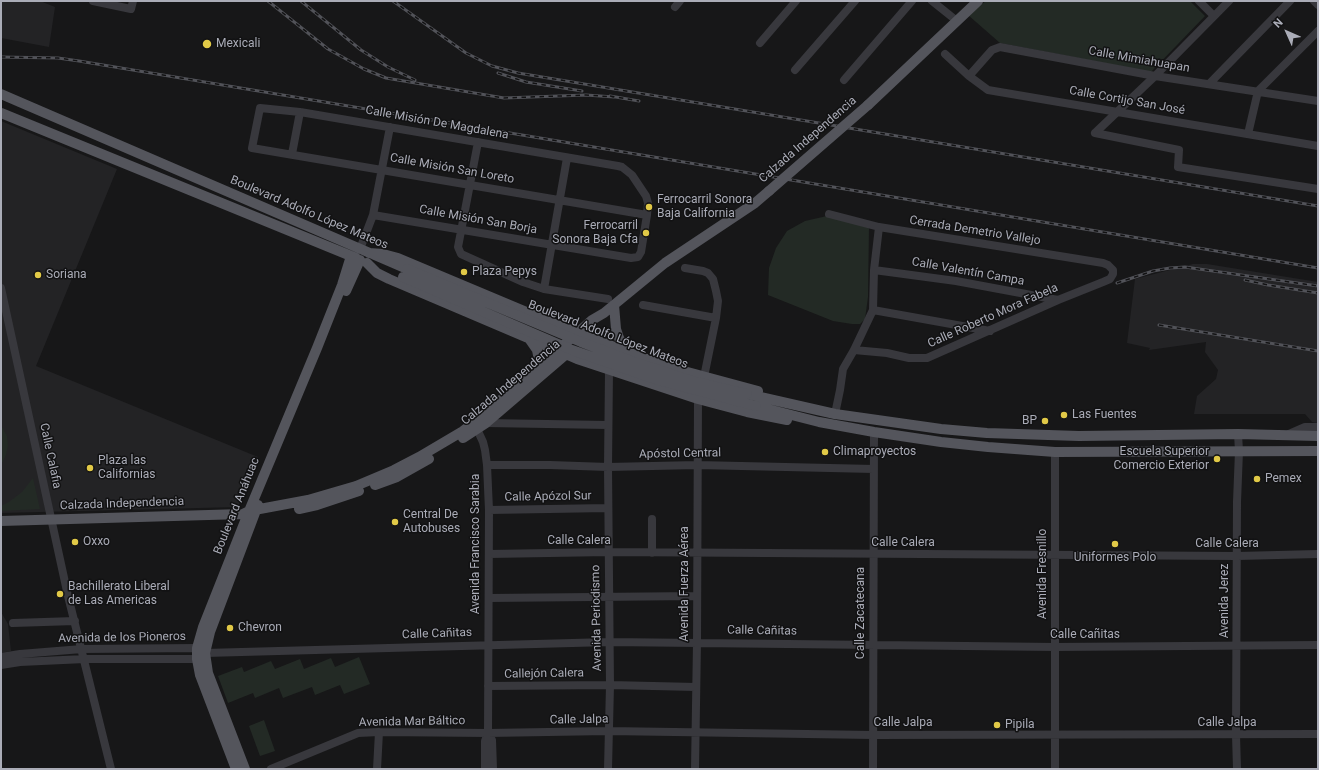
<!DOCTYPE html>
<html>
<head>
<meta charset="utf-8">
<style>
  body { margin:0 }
  #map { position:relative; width:1319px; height:770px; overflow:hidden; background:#171718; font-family:Roboto,sans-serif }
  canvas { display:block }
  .frame { position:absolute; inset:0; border:2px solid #aaacb7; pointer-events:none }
  .north { position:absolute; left:1267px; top:12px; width:40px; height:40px; -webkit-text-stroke:3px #121213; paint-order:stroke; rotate:315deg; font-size:11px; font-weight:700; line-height:16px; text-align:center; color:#aaacb7 }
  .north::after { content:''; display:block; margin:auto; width:14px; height:18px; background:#aaacb7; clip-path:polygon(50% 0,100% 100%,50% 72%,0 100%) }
</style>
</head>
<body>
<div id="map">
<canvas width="1319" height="770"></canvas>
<div class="frame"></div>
<div class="north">N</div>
</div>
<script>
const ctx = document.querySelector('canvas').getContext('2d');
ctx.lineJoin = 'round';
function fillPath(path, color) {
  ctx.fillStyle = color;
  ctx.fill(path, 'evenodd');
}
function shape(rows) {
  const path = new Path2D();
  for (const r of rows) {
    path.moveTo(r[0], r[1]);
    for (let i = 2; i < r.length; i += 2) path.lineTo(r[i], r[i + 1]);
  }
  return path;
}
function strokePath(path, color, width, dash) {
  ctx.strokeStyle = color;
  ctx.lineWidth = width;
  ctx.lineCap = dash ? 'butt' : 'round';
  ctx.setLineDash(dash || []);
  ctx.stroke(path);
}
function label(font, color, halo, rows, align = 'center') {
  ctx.font = font + ' Roboto,sans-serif';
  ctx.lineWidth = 3;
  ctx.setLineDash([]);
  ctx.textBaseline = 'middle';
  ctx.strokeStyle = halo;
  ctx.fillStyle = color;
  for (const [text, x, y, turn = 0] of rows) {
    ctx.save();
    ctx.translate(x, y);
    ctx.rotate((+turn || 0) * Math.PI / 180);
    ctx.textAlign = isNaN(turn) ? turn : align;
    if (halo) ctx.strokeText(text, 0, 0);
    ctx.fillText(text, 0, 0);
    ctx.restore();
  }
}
const built = shape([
  [1,1,40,1,55,7,49,47,1,38],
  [1,121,117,169,36,366,258,457,238,507,1,513],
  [1193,264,1207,264,1318,282,1318,423,1312,422,1305,414,1194,414,1197,396,1216,379,1218,370,1205,352,1206,342,1149,350,1150,348,1127,343,1135,279],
  [1,612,8,624,11,651,1,653]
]);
const green = shape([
  [986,1,1190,1,1205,16,1151,72,1000,43,968,15],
  [827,216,869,226,868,297,865,319,860,324,852,324,833,321,768,295,769,268,776,248,787,231,805,221],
  [1,425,7,436,8,446,6,455,1,465],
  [33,478,40,509,1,511,1,506,9,502,22,492],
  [359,657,370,684,344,694,340,685,315,695,312,687,283,698,279,688,255,698,253,693,228,703,218,676,242,667,244,672,271,661,275,669,300,659,304,669,331,658,335,667],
  [264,720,275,751,260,756,249,726]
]);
const minor = shape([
  [93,1,131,9,133,1],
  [932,1,957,21],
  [1199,1,1214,16],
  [1314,1,1318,5],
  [675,7,680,1],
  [760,43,796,1],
  [945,54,969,76,988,90,1318,146],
  [795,70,855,1],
  [969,76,992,50,1000,47,1155,76,1318,101],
  [844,80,912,1],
  [1209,84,1290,1],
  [1095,133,1179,150,1178,167,1318,189],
  [1095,133,1155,76,1229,1],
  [1248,134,1258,91,1318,31],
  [478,142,458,247,461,254,523,282,544,289,608,299],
  [292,154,300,112],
  [829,214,879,227,1103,263,1108,265,1113,270,1113,274,1110,279,1103,282,1058,300,927,358,909,358,887,353,854,350],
  [373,215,631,258,638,257,641,252,647,215,648,203,646,196,632,175,622,167,618,166,300,112,260,108,252,148,647,215],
  [879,227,874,270,873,310,990,331],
  [360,249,373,215,390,127],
  [685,268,703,271,708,273,713,279,716,291,718,301,716,318,704,377],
  [874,270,956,281,1058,300],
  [1,288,68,596,111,769],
  [544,289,567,158],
  [643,305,716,318],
  [835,414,840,390,843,369,854,350,873,310],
  [486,423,608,425],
  [477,429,483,442,485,450,487,465,489,510,488,733,485,741,485,769],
  [1289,434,1305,427,1318,427],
  [1055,452,1055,769],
  [487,465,550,465,608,467,697,465,874,469],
  [489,510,608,508],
  [652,519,652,553],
  [489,554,609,552,1237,556,1318,554],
  [489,598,697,596],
  [13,623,75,621],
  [205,653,609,642,1055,647,1318,645],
  [1,657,20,654,82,649,197,648,201,651],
  [1,665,20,662,85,659,197,659,201,656],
  [488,686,610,685,696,687],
  [488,733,492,740,493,769],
  [271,769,358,733,379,732,488,733,608,731,873,735,1318,734],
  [377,769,379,732],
  [608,769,610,685,608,467,609,371],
  [695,769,697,642,698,399],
  [873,769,874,432],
  [1237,769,1236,735,1237,502,1239,451,1238,434]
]);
const major = shape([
  [1,94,407,269],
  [868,105,978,1],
  [1,113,356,258],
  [369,253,383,254,398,258,560,326,627,352,669,367,758,391],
  [367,263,377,273,389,279,577,359,698,399,747,412,787,420],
  [346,291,360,260],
  [614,305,616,329,619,338,627,352],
  [530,340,537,350,540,365],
  [747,394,835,414,941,429,987,433,1079,436,1238,434,1318,436],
  [756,406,819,422,874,432,941,442,988,447,1055,452,1318,451],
  [463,438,486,423,570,351],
  [375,485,397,477,429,459],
  [299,509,317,505,359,491],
  [1,521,243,514,249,511,308,500,356,486,394,470,419,457,463,431,486,413,592,320,604,313,665,263,755,203,769,191],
  [236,769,200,675,197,659,197,648,203,627,249,511,317,348,342,285,351,256],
  [245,769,208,673,205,653,210,632,258,505]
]);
const rail = shape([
  [268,1,328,49,364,69,386,78,504,98,586,95,614,97],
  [301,1,361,50,388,67,415,80],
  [393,1,466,53,492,66,518,73,1318,206],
  [1,57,58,58,79,61,1318,268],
  [498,73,526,82,582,91],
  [610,96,639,101],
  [1245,280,1268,285,1318,293],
  [1117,283,1153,271,1170,268,1185,267,1318,286],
  [1159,325,1318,351]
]);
const majorBridge = shape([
  [769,191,868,105],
  [407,269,581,342,631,361,692,381,747,394],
  [403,277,572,350,658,380,756,406]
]);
const markers = [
  [207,44,5,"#e1c947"],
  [649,207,4,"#e1c947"],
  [646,233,4,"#e1c947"],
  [464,272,4,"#e1c947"],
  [38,275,4,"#e1c947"],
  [1064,415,4,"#e1c947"],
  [1045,421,4,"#e1c947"],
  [825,452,4,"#e1c947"],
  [1217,459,4,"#e1c947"],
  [90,468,4,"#e1c947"],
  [1257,479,4,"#e1c947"],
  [395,522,4,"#e1c947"],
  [75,542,4,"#e1c947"],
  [1115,544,4,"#e1c947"],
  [60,594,4,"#e1c947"],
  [230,628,4,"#e1c947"],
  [997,725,4,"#e1c947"]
];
const poiNames = [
  ["Mexicali",216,44],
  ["Ferrocarril Sonora",657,200],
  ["Baja California",657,214],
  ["Ferrocarril",638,226,"right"],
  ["Sonora Baja Cfa",638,240,"right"],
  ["Plaza Pepys",472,272],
  ["Soriana",46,275],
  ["Las Fuentes",1072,415],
  ["BP",1037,421,"right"],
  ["Climaproyectos",833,452],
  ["Escuela Superior",1209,452,"right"],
  ["Comercio Exterior",1209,466,"right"],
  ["Plaza las",98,461],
  ["Californias",98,475],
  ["Pemex",1265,479],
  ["Central De",403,515],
  ["Autobuses",403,529],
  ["Oxxo",83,542],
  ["Uniformes Polo",1115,558,"center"],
  ["Bachillerato Liberal",68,587],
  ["de Las Americas",68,601],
  ["Chevron",238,628],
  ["Pipila",1005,725]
];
const streetNames = [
  ["Calle Mimiahuapan",1139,60,10],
  ["Calle Cortijo San José",1127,101,10],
  ["Calle Misión De Magdalena",437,123,10],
  ["Calzada Independencia",808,140,-41],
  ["Calle Misión San Loreto",452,169,10],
  ["Boulevard Adolfo López Mateos",309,213,23],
  ["Calle Misión San Borja",478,220,10],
  ["Cerrada Demetrio Vallejo",975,231,9],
  ["Calle Valentín Campa",968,272,10],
  ["Calle Roberto Mora Fabela",993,316,-24],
  ["Boulevard Adolfo López Mateos",608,335,21],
  ["Calzada Independencia",511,383,-40],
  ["Apóstol Central",680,454,-1],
  ["Calle Calafia",50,456,78],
  ["Calle Apózol Sur",548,497,-1],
  ["Calzada Independencia",122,504,-2],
  ["Boulevard Anáhuac",237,506,-68],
  ["Calle Calera",579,541],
  ["Calle Calera",903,543],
  ["Avenida Francisco Sarabia",476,544,-90],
  ["Calle Calera",1227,544],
  ["Avenida Fresnillo",1043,574,-90],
  ["Avenida Fuerza Aérea",685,584,-90],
  ["Avenida Jerez",1225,601,-90],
  ["Calle Zacatecana",861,613,-90],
  ["Avenida Periodismo",597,618,-91],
  ["Calle Cañitas",762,631,1],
  ["Calle Cañitas",437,634,-2],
  ["Calle Cañitas",1085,635],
  ["Avenida de los Pioneros",122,638,-1],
  ["Callejón Calera",544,674,-1],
  ["Calle Jalpa",579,720,-1],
  ["Avenida Mar Báltico",412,722,-1],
  ["Calle Jalpa",903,723],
  ["Calle Jalpa",1227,723]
];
fillPath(built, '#232325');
fillPath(green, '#232a25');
strokePath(minor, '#38383d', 8);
strokePath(major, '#54555c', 10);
strokePath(rail, '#515258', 3);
strokePath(rail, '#121213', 1.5, [4.5]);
strokePath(majorBridge, '#54555c', 10);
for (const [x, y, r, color] of markers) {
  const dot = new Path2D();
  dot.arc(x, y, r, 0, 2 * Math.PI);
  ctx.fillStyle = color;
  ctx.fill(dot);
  strokePath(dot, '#121213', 1.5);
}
label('12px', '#aaacb7', '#121213', poiNames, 'left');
label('12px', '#aaacb7', '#121213', streetNames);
</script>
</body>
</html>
